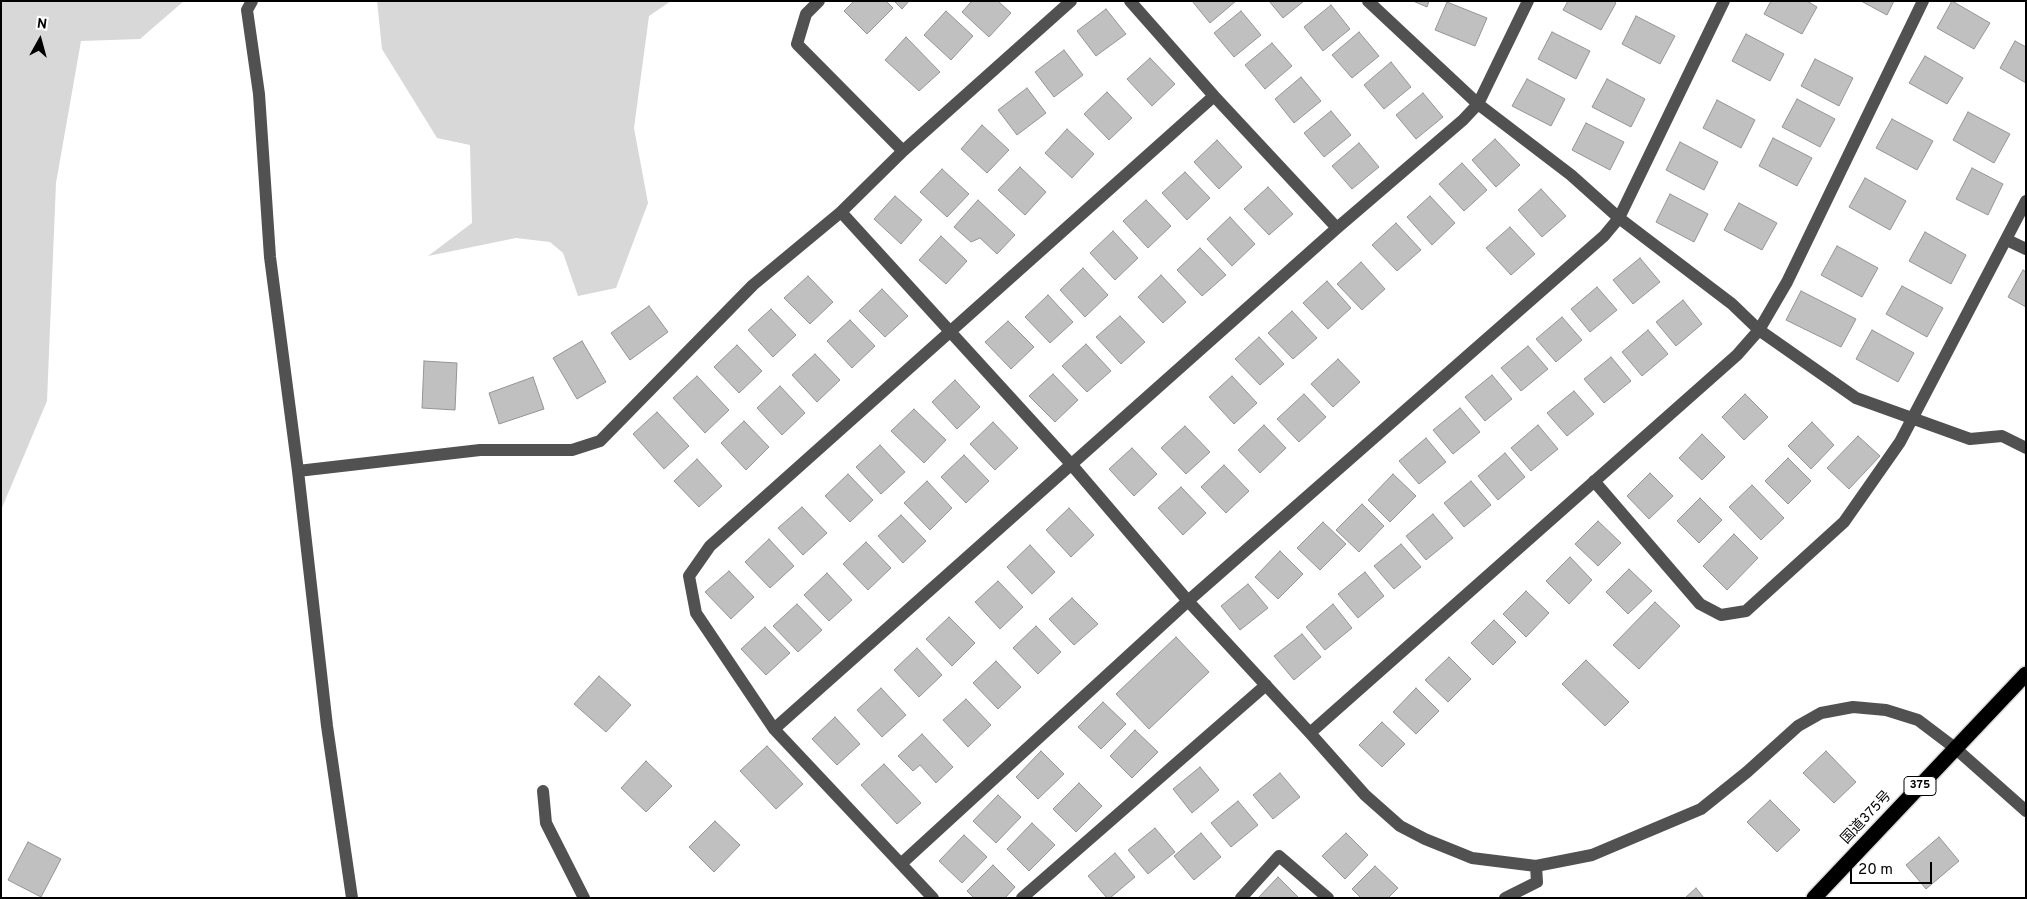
<!DOCTYPE html>
<html>
<head>
<meta charset="utf-8">
<style>
  body { margin:0 }
  #map { position:relative; width:2027px; height:899px; overflow:hidden; background:#fff; font-family:Overpass,sans-serif }
  canvas { display:block }
  .frame { position:absolute; inset:0; border:2px solid #000; pointer-events:none }
  .north { position:absolute; left:15px; top:15px; width:50px; height:50px; -webkit-text-stroke:4px #fff; paint-order:stroke; rotate:7deg; font-size:14px; font-weight:700; line-height:20px; text-align:center; color:#000 }
  .north::after { content:''; display:block; margin:auto; width:18px; height:22px; background:#000; clip-path:polygon(50% 0,100% 100%,50% 72%,0 100%) }
  .scale { position:absolute; left:1850px; top:862px; width:82px; height:22px; box-sizing:border-box; border:2px solid #000; border-top:0; padding-left:6px; font-size:15px; line-height:18px; white-space:nowrap; color:#000; -webkit-text-stroke:4px #fff; paint-order:stroke }
</style>
</head>
<body>
<div id="map">
<canvas width="2027" height="899"></canvas>
<div class="frame"></div>
<div class="north">N</div>
<div class="scale">20 m</div>
</div>
<script>
const ctx = document.querySelector('canvas').getContext('2d');
ctx.lineJoin = 'round';
function fillPath(path, color) {
  ctx.fillStyle = color;
  ctx.fill(path, 'evenodd');
}
function shape(rows) {
  const path = new Path2D();
  for (const r of rows) {
    path.moveTo(r[0], r[1]);
    for (let i = 2; i < r.length; i += 2) path.lineTo(r[i], r[i + 1]);
  }
  return path;
}
function strokePath(path, color, width, dash) {
  ctx.strokeStyle = color;
  ctx.lineWidth = width;
  ctx.lineCap = dash ? 'butt' : 'round';
  ctx.setLineDash(dash || []);
  ctx.stroke(path);
}
function label(font, color, halo, rows, align = 'center') {
  ctx.font = font + ' Overpass,"Noto Sans JP",sans-serif';
  ctx.lineWidth = 4;
  ctx.setLineDash([]);
  ctx.textBaseline = 'middle';
  ctx.strokeStyle = halo;
  ctx.fillStyle = color;
  for (const [text, x, y, turn = 0] of rows) {
    ctx.save();
    ctx.translate(x, y);
    ctx.rotate((+turn || 0) * Math.PI / 180);
    ctx.textAlign = isNaN(turn) ? turn : align;
    if (halo) ctx.strokeText(text, 0, 0);
    ctx.fillText(text, 0, 0);
    ctx.restore();
  }
}
const green = shape([
  [1,1,184,1,140,39,81,41,56,183,47,401,1,510],
  [377,1,671,1,649,16,634,128,648,203,616,288,578,296,563,253,550,242,516,238,428,256,472,223,470,145,437,138,382,49]
]);
const building = shape([
  [854,1,886,1,893,8,867,34,844,11,854,1],
  [894,1,909,1,902,9,894,1],
  [972,1,998,1,1011,13,989,37,962,12,972,1],
  [1192,1,1236,1,1210,23,1192,1],
  [1269,1,1304,1,1283,18,1269,1],
  [1413,1,1429,1,1427,7,1413,1],
  [1568,1,1613,1,1616,3,1601,30,1563,10,1568,1],
  [1771,1,1807,1,1817,7,1802,34,1764,14,1771,1],
  [1861,1,1894,1,1887,15,1861,1],
  [1952,1,1990,23,1974,49,1937,28,1952,1],
  [1447,2,1487,18,1475,46,1435,30,1447,2],
  [1331,5,1350,29,1323,51,1304,27,1331,5],
  [1106,9,1126,34,1096,56,1077,31,1106,9],
  [946,11,973,36,951,60,924,35,946,11],
  [1241,11,1261,35,1234,57,1214,33,1241,11],
  [1636,16,1675,36,1660,64,1622,44,1636,16],
  [1359,32,1379,56,1352,78,1332,55,1359,32],
  [1552,32,1590,51,1576,79,1538,59,1552,32],
  [1746,34,1784,54,1770,81,1732,61,1746,34],
  [906,37,940,72,919,91,885,60,906,37],
  [2015,41,2026,47,2026,83,2000,68,2015,41],
  [1272,43,1292,66,1265,89,1245,65,1272,43],
  [1064,50,1083,75,1054,97,1035,72,1064,50],
  [1925,56,1963,78,1947,104,1909,83,1925,56],
  [1150,58,1175,84,1152,106,1127,79,1150,58],
  [1815,59,1853,78,1839,106,1801,86,1815,59],
  [1391,62,1411,87,1384,109,1364,85,1391,62],
  [1301,77,1321,101,1294,123,1275,99,1301,77],
  [1527,79,1565,99,1551,126,1512,106,1527,79],
  [1607,79,1645,99,1631,127,1592,107,1607,79],
  [1027,88,1046,113,1017,135,998,110,1027,88],
  [1107,92,1132,118,1109,140,1084,114,1107,92],
  [1423,93,1443,117,1416,139,1396,115,1423,93],
  [1797,99,1835,119,1820,147,1782,127,1797,99],
  [1717,100,1755,120,1741,148,1703,128,1717,100],
  [1331,111,1351,135,1324,157,1304,133,1331,111],
  [1968,112,2010,134,1994,163,1953,140,1968,112],
  [1892,119,1933,141,1917,170,1876,148,1892,119],
  [1586,123,1624,142,1610,170,1572,150,1586,123],
  [982,125,1009,150,987,173,961,149,982,125],
  [1067,129,1094,154,1072,178,1045,153,1067,129],
  [1773,138,1812,158,1797,186,1759,166,1773,138],
  [1495,139,1520,165,1496,187,1472,160,1495,139],
  [1217,140,1242,167,1219,189,1194,162,1217,140],
  [1680,142,1718,162,1704,190,1666,170,1680,142],
  [1359,143,1379,167,1352,189,1332,166,1359,143],
  [1462,163,1487,190,1464,211,1439,184,1462,163],
  [1020,167,1046,192,1025,215,998,190,1020,167],
  [1972,168,2003,184,1988,215,1956,199,1972,168],
  [942,169,969,194,947,217,920,192,942,169],
  [1185,172,1210,198,1187,220,1162,193,1185,172],
  [1865,178,1906,201,1890,230,1849,207,1865,178],
  [1268,187,1293,214,1269,235,1244,209,1268,187],
  [1541,189,1566,216,1542,237,1518,210,1541,189],
  [1670,194,1708,214,1694,242,1656,222,1670,194],
  [895,196,922,220,901,244,874,219,895,196],
  [1430,196,1455,223,1432,245,1407,217,1430,196],
  [978,200,1015,235,997,254,980,238,971,242,954,227,978,200],
  [1146,200,1171,226,1148,248,1123,221,1146,200],
  [1739,203,1777,223,1762,250,1724,230,1739,203],
  [1230,217,1255,244,1232,266,1207,239,1230,217],
  [1396,223,1421,250,1397,271,1372,245,1396,223],
  [1510,227,1535,254,1511,275,1486,248,1510,227],
  [1113,231,1138,258,1115,280,1090,253,1113,231],
  [1925,232,1966,255,1951,284,1909,261,1925,232],
  [941,236,967,261,946,284,919,260,941,236],
  [1837,246,1878,268,1862,297,1821,275,1837,246],
  [1200,248,1226,275,1202,296,1177,270,1200,248],
  [1640,258,1660,282,1633,304,1613,280,1640,258],
  [1361,262,1385,289,1362,310,1337,284,1361,262],
  [1083,268,1108,295,1085,317,1060,290,1083,268],
  [2023,270,2026,272,2026,307,2008,297,2023,270],
  [1161,275,1186,302,1163,323,1138,297,1161,275],
  [808,276,833,302,810,324,784,298,808,276],
  [1327,281,1351,308,1328,329,1303,303,1327,281],
  [1902,286,1943,308,1927,337,1886,314,1902,286],
  [1597,287,1617,310,1590,332,1571,309,1597,287],
  [882,289,908,316,885,337,859,311,882,289],
  [1801,291,1856,319,1841,347,1786,320,1801,291],
  [1048,295,1073,322,1050,343,1025,317,1048,295],
  [1683,300,1702,324,1676,346,1656,322,1683,300],
  [649,306,668,332,630,360,611,333,649,306],
  [771,309,796,335,773,357,748,330,771,309],
  [1292,311,1317,338,1293,359,1268,333,1292,311],
  [1120,316,1145,342,1121,364,1096,337,1120,316],
  [1562,317,1582,340,1556,362,1536,339,1562,317],
  [850,320,875,346,852,368,827,341,850,320],
  [1008,321,1034,347,1011,369,985,342,1008,321],
  [1648,330,1668,354,1642,376,1622,352,1648,330],
  [1872,330,1914,353,1898,382,1856,359,1872,330],
  [1259,337,1284,364,1260,385,1235,359,1259,337],
  [582,341,606,382,577,399,553,358,582,341],
  [1086,344,1111,371,1087,392,1062,366,1086,344],
  [737,345,762,371,739,393,714,367,737,345],
  [1528,346,1548,369,1521,391,1501,368,1528,346],
  [815,354,840,380,817,402,792,375,815,354],
  [1611,357,1631,381,1604,403,1584,379,1611,357],
  [1338,359,1360,382,1333,407,1311,384,1338,359],
  [424,361,457,363,455,410,422,408,424,361],
  [1053,374,1078,400,1055,422,1029,396,1053,374],
  [1492,375,1512,399,1485,421,1465,397,1492,375],
  [697,376,729,410,705,433,673,398,697,376],
  [1232,376,1257,403,1234,424,1209,397,1232,376],
  [533,377,544,409,499,424,489,393,533,377],
  [955,380,980,407,957,429,932,402,955,380],
  [780,386,805,413,782,435,757,408,780,386],
  [1574,391,1594,414,1567,436,1547,413,1574,391],
  [1304,394,1326,417,1299,442,1277,419,1304,394],
  [1745,394,1768,417,1744,440,1722,417,1745,394],
  [1460,408,1480,432,1453,454,1433,430,1460,408],
  [914,409,946,440,924,463,891,431,914,409],
  [657,412,689,446,664,469,633,434,657,412],
  [744,421,769,447,746,470,721,443,744,421],
  [993,422,1018,448,995,470,970,444,993,422],
  [1812,422,1834,445,1811,469,1788,446,1812,422],
  [1264,425,1286,448,1260,473,1238,450,1264,425],
  [1538,425,1558,449,1531,471,1511,448,1538,425],
  [1185,426,1210,452,1186,474,1161,448,1185,426],
  [1702,434,1725,457,1702,480,1679,458,1702,434],
  [1858,436,1880,456,1849,489,1827,468,1858,436],
  [1426,438,1446,462,1419,484,1399,461,1426,438],
  [880,445,905,472,881,494,856,467,880,445],
  [1132,448,1157,474,1134,496,1109,469,1132,448],
  [1505,453,1525,477,1498,500,1478,476,1505,453],
  [964,455,989,481,966,503,941,477,964,455],
  [1788,458,1811,481,1788,504,1765,481,1788,458],
  [697,459,722,486,699,507,674,481,697,459],
  [1224,465,1249,491,1226,513,1201,487,1224,465],
  [1650,473,1673,496,1649,519,1627,496,1650,473],
  [848,474,873,500,850,522,825,496,848,474],
  [1393,474,1416,496,1390,522,1368,500,1393,474],
  [927,481,952,508,930,530,904,503,927,481],
  [1471,481,1491,505,1464,527,1444,503,1471,481],
  [1752,485,1784,518,1761,540,1729,507,1752,485],
  [1181,487,1206,513,1183,535,1158,508,1181,487],
  [1700,498,1722,520,1699,543,1677,521,1700,498],
  [1362,504,1384,526,1359,552,1336,530,1362,504],
  [802,507,827,533,803,555,778,528,802,507],
  [1069,508,1094,535,1071,557,1046,530,1069,508],
  [1433,514,1453,538,1426,560,1406,536,1433,514],
  [901,515,926,541,903,563,878,536,901,515],
  [1598,521,1621,543,1598,566,1575,544,1598,521],
  [1323,522,1346,544,1320,570,1297,548,1323,522],
  [1734,534,1758,558,1727,590,1703,566,1734,534],
  [769,539,794,566,770,588,745,562,769,539],
  [866,542,891,568,868,590,843,564,866,542],
  [1401,544,1421,567,1394,589,1374,566,1401,544],
  [1030,545,1055,572,1032,594,1007,567,1030,545],
  [1280,551,1303,574,1278,599,1255,577,1280,551],
  [1570,557,1592,580,1569,604,1546,581,1570,557],
  [1629,569,1652,591,1628,614,1606,592,1629,569],
  [729,571,754,597,731,619,705,592,729,571],
  [1365,572,1384,596,1358,618,1338,594,1365,572],
  [827,573,852,600,829,621,804,595,827,573],
  [998,581,1023,607,1000,629,975,602,998,581],
  [1248,584,1268,608,1240,630,1221,606,1248,584],
  [1526,591,1549,613,1526,637,1503,614,1526,591],
  [1072,598,1098,624,1074,645,1049,619,1072,598],
  [1655,602,1680,626,1639,669,1613,645,1655,602],
  [797,604,822,630,798,652,773,626,797,604],
  [1333,604,1352,628,1325,650,1306,627,1333,604],
  [949,617,975,643,952,666,926,639,949,617],
  [1494,620,1516,642,1493,665,1471,643,1494,620],
  [1036,626,1061,652,1038,674,1013,648,1036,626],
  [765,627,790,653,766,675,741,649,765,627],
  [1302,634,1321,657,1294,680,1274,656,1302,634],
  [1176,637,1209,672,1149,729,1116,694,1176,637],
  [917,648,942,675,919,697,894,670,917,648],
  [1449,657,1471,679,1448,702,1425,680,1449,657],
  [1586,660,1629,702,1605,726,1562,684,1586,660],
  [996,661,1021,687,998,709,973,683,996,661],
  [599,676,631,705,606,732,574,704,599,676],
  [881,688,906,715,882,737,857,710,881,688],
  [1416,688,1439,711,1416,734,1393,712,1416,688],
  [966,699,991,725,968,747,943,720,966,699],
  [1103,702,1126,724,1101,749,1078,727,1103,702],
  [835,717,860,744,837,765,812,739,835,717],
  [1382,722,1405,744,1382,767,1359,745,1382,722],
  [1135,730,1158,752,1132,778,1110,756,1135,730],
  [922,734,953,767,936,783,920,765,913,771,898,756,922,734],
  [767,746,803,784,776,809,740,771,767,746],
  [1041,751,1064,774,1038,799,1016,777,1041,751],
  [1826,751,1856,782,1834,803,1803,773,1826,751],
  [646,761,672,786,646,812,621,788,646,761],
  [884,764,921,803,897,824,861,785,884,764],
  [1200,767,1219,790,1192,813,1173,789,1200,767],
  [1280,773,1300,797,1273,819,1253,795,1280,773],
  [1079,783,1102,806,1076,832,1053,809,1079,783],
  [998,795,1021,817,996,843,973,821,998,795],
  [1770,800,1800,830,1777,852,1747,822,1770,800],
  [1238,801,1258,825,1231,847,1211,823,1238,801],
  [715,821,740,845,714,872,689,847,715,821],
  [1032,823,1055,845,1029,871,1007,849,1032,823],
  [1155,828,1175,852,1148,874,1128,850,1155,828],
  [1201,833,1221,857,1194,880,1174,856,1201,833],
  [1346,833,1368,855,1345,879,1322,856,1346,833],
  [964,835,987,857,962,883,939,861,964,835],
  [1939,837,1959,861,1926,889,1906,865,1939,837],
  [28,842,61,859,41,897,8,880,28,842],
  [1115,853,1135,877,1110,898,1107,898,1088,876,1115,853],
  [993,865,1015,887,1005,898,974,898,967,891,993,865],
  [1375,866,1398,888,1388,898,1361,898,1352,889,1375,866],
  [1278,877,1299,898,1258,898,1278,877],
  [1696,888,1704,898,1685,898,1696,888]
]);
const minor = shape([
  [252,1,247,10,259,94,270,257,298,471,327,726,352,898],
  [819,1,806,14,797,44,903,151],
  [1130,1,1214,96,1337,228],
  [1368,1,1478,104,1571,175,1619,218,1732,304,1759,330,1856,398,1970,439,2002,436,2026,448],
  [841,212,1071,464,1188,601,1310,733,1365,795,1400,826,1425,839,1472,858,1536,866,1592,855,1701,809,1747,772,1798,726,1821,713,1853,707,1886,710,1918,720,1955,748,2026,811],
  [2007,240,2026,249],
  [298,471,480,450,572,450,600,441,753,285,841,212,903,151,1071,1],
  [1594,481,1700,604,1721,615,1746,611,1844,522,1900,442,2026,201],
  [774,729,1337,228,1463,120,1478,104,1528,1],
  [1310,733,1737,355,1759,330,1787,282,1923,1],
  [543,791,546,823,584,898],
  [902,863,1188,601,1604,236,1619,218,1724,1],
  [933,898,774,729,696,613,689,576,710,546,1214,96],
  [1022,898,1266,685],
  [1241,898,1279,856,1328,898],
  [1505,898,1537,882,1536,866]
]);
const highway = shape([
  [1814,898,2026,674]
]);
const shields = [
  [1920,786,32]
];
const shieldNames = [
  ["375",1920,786]
];
const streetNames = [
  ["国道375号",1867,818,-47]
];
fillPath(green, '#d8d8d8');
fillPath(building, '#c0c0c0');
strokePath(building, '#959595', 1);
strokePath(highway, '#dbdbdb', 18);
strokePath(minor, '#515151', 12);
strokePath(highway, '#000', 15);
for (const [x, y, w] of shields) {
  const box = new Path2D();
  box.roundRect(x - w / 2, y - 9.5, w, 19, 4);
  ctx.fillStyle = '#fff';
  ctx.fill(box);
  strokePath(box, '#000', 1);
}
label('bold 12px', '#000', null, shieldNames);
label('14px', '#000', '#fff', streetNames);
</script>
</body>
</html>
